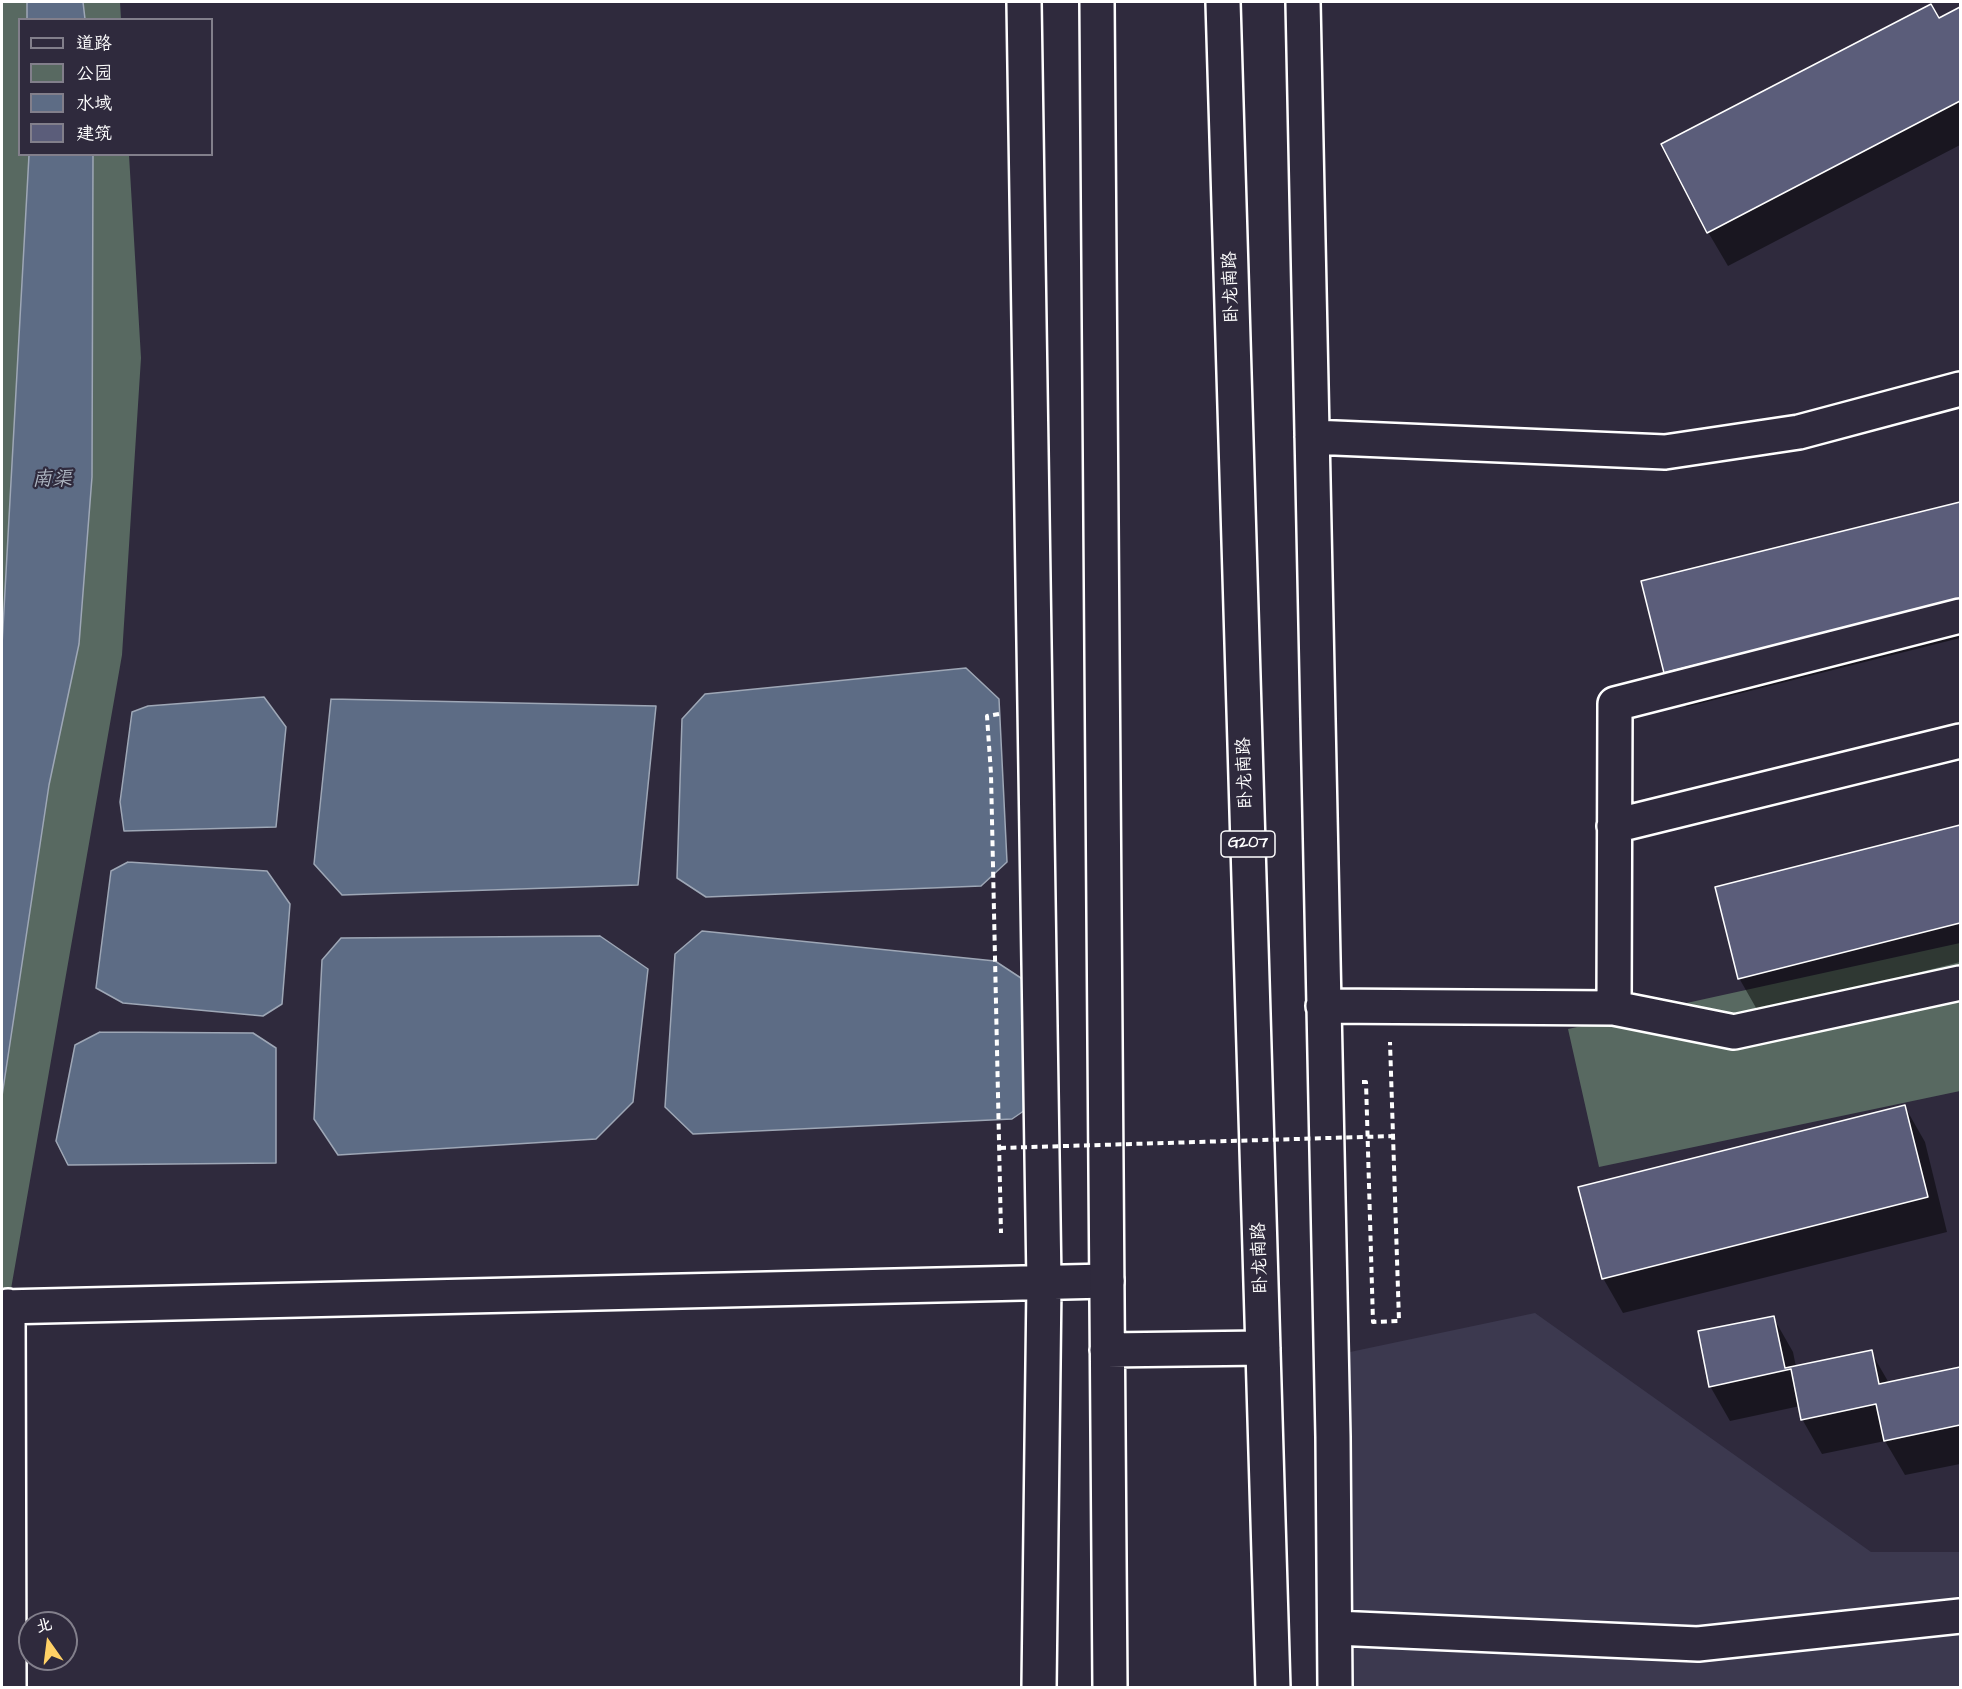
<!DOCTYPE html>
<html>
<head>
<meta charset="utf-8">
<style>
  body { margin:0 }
  #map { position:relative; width:1962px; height:1689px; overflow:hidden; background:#2f2a3d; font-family:"Architects Daughter","LXGW WenKai TC",sans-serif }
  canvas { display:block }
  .frame { position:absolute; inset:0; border:3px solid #fff; pointer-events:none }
  .legend { position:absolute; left:18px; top:18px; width:195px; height:138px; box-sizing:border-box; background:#2f2a3d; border:2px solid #827f8b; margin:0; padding:8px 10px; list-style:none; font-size:18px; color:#fff }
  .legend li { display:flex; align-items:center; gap:12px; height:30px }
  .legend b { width:30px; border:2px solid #827f8b }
  .north { position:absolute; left:18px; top:1611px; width:60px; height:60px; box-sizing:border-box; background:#2f2a3d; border:2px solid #827f8b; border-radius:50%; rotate:346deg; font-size:16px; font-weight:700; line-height:24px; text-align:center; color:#fff }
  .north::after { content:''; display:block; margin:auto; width:21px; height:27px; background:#ffd166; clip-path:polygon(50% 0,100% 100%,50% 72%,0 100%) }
</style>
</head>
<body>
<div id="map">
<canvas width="1962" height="1689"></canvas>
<div class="frame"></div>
<ul class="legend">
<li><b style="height:8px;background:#2f2a3d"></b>道路</li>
<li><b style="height:16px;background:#586961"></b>公园</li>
<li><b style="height:16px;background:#5d6c85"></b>水域</li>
<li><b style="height:16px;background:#5b5d7a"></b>建筑</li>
</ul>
<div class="north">北</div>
</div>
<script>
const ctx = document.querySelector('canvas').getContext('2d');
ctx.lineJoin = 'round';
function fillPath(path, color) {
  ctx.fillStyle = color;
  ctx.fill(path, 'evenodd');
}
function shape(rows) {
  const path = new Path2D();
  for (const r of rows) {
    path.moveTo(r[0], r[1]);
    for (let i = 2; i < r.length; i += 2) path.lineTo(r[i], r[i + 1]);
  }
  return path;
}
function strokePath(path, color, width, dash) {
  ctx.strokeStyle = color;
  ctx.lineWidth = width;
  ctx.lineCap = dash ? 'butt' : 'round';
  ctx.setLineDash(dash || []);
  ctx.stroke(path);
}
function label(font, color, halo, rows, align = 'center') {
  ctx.font = font + ' "Architects Daughter","LXGW WenKai TC",sans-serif';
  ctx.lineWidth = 4.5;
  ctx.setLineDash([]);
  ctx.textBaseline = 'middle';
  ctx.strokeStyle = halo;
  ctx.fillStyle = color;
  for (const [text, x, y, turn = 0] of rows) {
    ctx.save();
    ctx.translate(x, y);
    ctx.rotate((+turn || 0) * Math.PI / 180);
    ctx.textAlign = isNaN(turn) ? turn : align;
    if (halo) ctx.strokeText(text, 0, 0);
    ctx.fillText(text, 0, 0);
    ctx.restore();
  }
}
const built = shape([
  [1535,1313,1871,1552,1960,1552,1960,1687,1335,1687,1331,1356]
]);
const green = shape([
  [2,2,120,2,121,19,20,20,20,154,129,155,141,358,122,655,8,1306,2,1688],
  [1960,943,1960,1091,1599,1167,1568,1029]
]);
const water = shape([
  [27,2,83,2,85,19,27,19,27,2],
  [29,155,93,155,92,477,79,644,49,785,2,1096,2,645,29,155],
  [966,668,999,699,1007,862,981,886,706,897,677,878,682,719,705,694,966,668],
  [264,697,286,727,276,827,124,831,120,802,132,712,148,706,264,697],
  [331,699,656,706,638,885,342,895,314,864,331,699],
  [128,862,267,871,290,904,282,1004,263,1016,123,1003,96,988,111,871,128,862],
  [702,931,995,961,1024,980,1031,1106,1012,1119,693,1134,665,1107,675,954,702,931],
  [600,936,648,969,633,1102,596,1139,338,1155,314,1119,322,960,341,938,600,936],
  [100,1032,253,1033,276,1048,276,1163,68,1165,56,1141,75,1045,100,1032]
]);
const shadow = shape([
  [1960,8,1960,145,1728,266,1708,232,1939,20],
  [1960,503,1960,638,1686,707,1666,673,1643,582],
  [1960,827,1960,962,1759,1013,1739,978,1716,888],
  [1905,1107,1925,1142,1947,1232,1623,1313,1603,1278],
  [1773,1317,1793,1352,1796,1367,1871,1352,1889,1383,1960,1368,1960,1464,1905,1475,1885,1441,1822,1454,1802,1419,1800,1406,1730,1421,1710,1386]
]);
const building = shape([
  [1931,4,1939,18,1960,7,1960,101,1707,233,1661,144,1931,4],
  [1960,502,1960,599,1664,673,1641,581,1960,502],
  [1960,825,1960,923,1738,979,1715,887,1960,825],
  [1905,1105,1928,1197,1602,1279,1578,1187,1905,1105],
  [1774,1316,1785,1368,1872,1350,1879,1384,1960,1367,1960,1425,1884,1441,1876,1404,1801,1420,1791,1369,1709,1387,1698,1331,1774,1316]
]);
const path = shape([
  [999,714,987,716,991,774,1001,1233],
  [1362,1082,1366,1082,1373,1322,1399,1321,1390,1042]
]);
const minor = shape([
  [1024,2,1044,1283,1039,1688],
  [1303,2,1333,1437,1335,1688],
  [1312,437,1665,452,1799,432,1960,389],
  [1614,826,1960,741],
  [1323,1006,1614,1008,1615,704,1960,616],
  [1614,1008,1734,1032,1960,983],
  [8,1306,9,1688],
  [2,1307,1107,1281],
  [1335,1628,1698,1644,1960,1616]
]);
const highway = shape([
  [1097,2,1110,1688],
  [1223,2,1273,1688],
  [1107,1350,1263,1348]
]);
const pathBridge = shape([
  [1000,1148,1395,1136]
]);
const shields = [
  [1248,844,54]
];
const shieldNames = [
  ["G207",1248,844]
];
const streetNames = [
  ["卧龙南路",1232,287,-92],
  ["卧龙南路",1246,773,-92],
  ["卧龙南路",1261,1258,-92]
];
const waterNames = [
  ["南渠",52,481]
];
fillPath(built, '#3c394f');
fillPath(green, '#586961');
fillPath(water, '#5d6c85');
strokePath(water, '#9ea7b6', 1.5);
fillPath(shadow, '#0007');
fillPath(building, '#5b5d7a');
strokePath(building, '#fff', 1.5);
strokePath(minor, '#fff', 38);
strokePath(highway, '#fff', 38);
strokePath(path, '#fff', 4, [6, 4.5]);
strokePath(minor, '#2f2a3d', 33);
strokePath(highway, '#2f2a3d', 33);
strokePath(pathBridge, '#fff', 4, [6, 4.5]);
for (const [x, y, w] of shields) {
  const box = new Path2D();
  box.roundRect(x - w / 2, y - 13, w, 26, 4.5);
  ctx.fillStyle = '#2f2a3d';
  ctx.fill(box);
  strokePath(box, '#fff', 1.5);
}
label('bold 16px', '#fff', null, shieldNames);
label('18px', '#fff', '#2f2a3d', streetNames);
label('italic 20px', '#aeb6c2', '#2f2a3d', waterNames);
</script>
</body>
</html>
